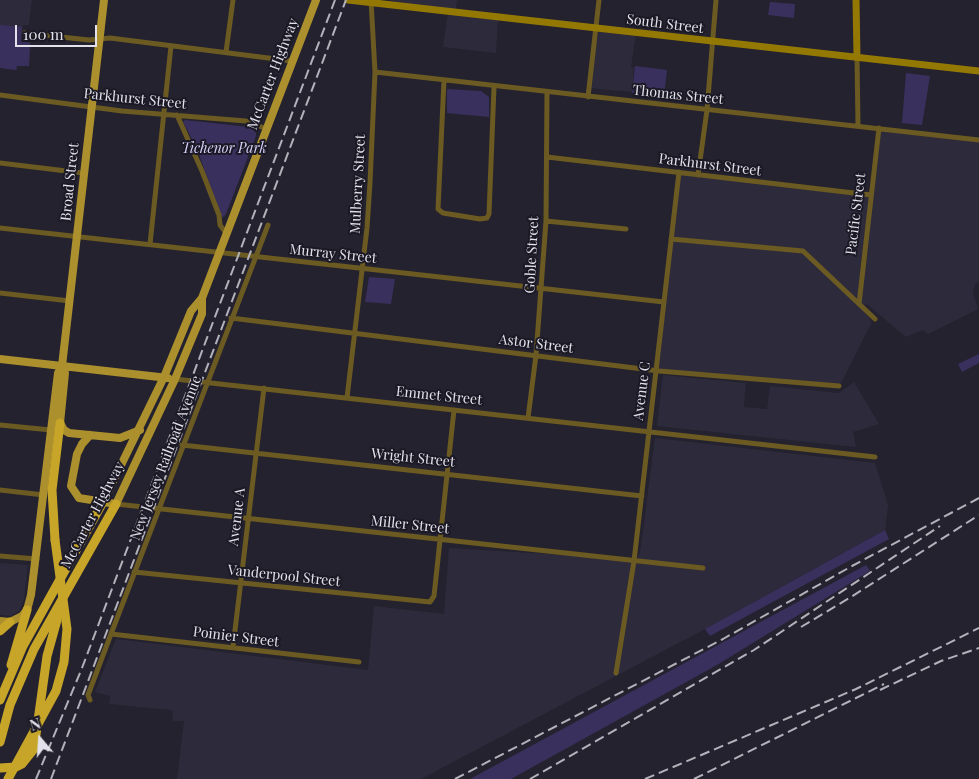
<!DOCTYPE html>
<html>
<head>
<meta charset="utf-8">
<style>
  body { margin:0 }
  #map { position:relative; width:979px; height:779px; overflow:hidden; background:#24222e; font-family:"Playfair Display",serif }
  canvas { display:block }
  .north { position:absolute; left:15px; top:714px; width:50px; height:50px; -webkit-text-stroke:4px #1b1925; paint-order:stroke; rotate:342deg; font-size:14px; font-weight:700; line-height:20px; text-align:center; color:#e3e2ea }
  .north::after { content:''; display:block; margin:auto; width:18px; height:22px; background:#e3e2ea; clip-path:polygon(50% 0,100% 100%,50% 72%,0 100%) }
  .scale { position:absolute; left:15px; top:25px; width:82px; height:22px; box-sizing:border-box; border:2px solid #e3e2ea; border-top:0; padding-left:6px; font-size:15px; line-height:18px; white-space:nowrap; color:#e3e2ea; -webkit-text-stroke:4px #1b1925; paint-order:stroke }
</style>
</head>
<body>
<div id="map">
<canvas width="979" height="779"></canvas>
<div class="north">N</div>
<div class="scale">100 m</div>
</div>
<script>
const ctx = document.querySelector('canvas').getContext('2d');
ctx.lineJoin = 'round';
function fillPath(path, color) {
  ctx.fillStyle = color;
  ctx.fill(path, 'evenodd');
}
function shape(rows) {
  const path = new Path2D();
  for (const r of rows) {
    path.moveTo(r[0], r[1]);
    for (let i = 2; i < r.length; i += 2) path.lineTo(r[i], r[i + 1]);
  }
  return path;
}
function strokePath(path, color, width, dash) {
  ctx.strokeStyle = color;
  ctx.lineWidth = width;
  ctx.lineCap = dash ? 'butt' : 'round';
  ctx.setLineDash(dash || []);
  ctx.stroke(path);
}
function label(font, color, halo, rows, align = 'center') {
  ctx.font = font + ' "Playfair Display",serif';
  ctx.lineWidth = 4;
  ctx.setLineDash([]);
  ctx.textBaseline = 'middle';
  ctx.strokeStyle = halo;
  ctx.fillStyle = color;
  for (const [text, x, y, turn = 0] of rows) {
    ctx.save();
    ctx.translate(x, y);
    ctx.rotate((+turn || 0) * Math.PI / 180);
    ctx.textAlign = isNaN(turn) ? turn : align;
    if (halo) ctx.strokeText(text, 0, 0);
    ctx.fillText(text, 0, 0);
    ctx.restore();
  }
}
const built = shape([
  [0,0,32,0,29,25,23,25,21,41,31,42,29,66,17,66,17,70,0,68],
  [388,0,457,0,455,14,498,20,496,53,443,47,448,13],
  [599,29,636,34,631,67,634,68,632,92,589,88],
  [879,128,979,142,979,282,975,284,973,293,978,309,928,334,923,330,906,337,868,305,859,304,872,322,839,387,656,370,679,172,871,195],
  [663,375,746,383,744,407,767,409,770,386,839,393,854,382,879,424,853,432,856,447,657,426],
  [655,438,875,463,888,505,885,530,705,629,421,779,177,779,184,721,173,721,172,710,109,704,110,696,95,692,116,639,368,670,374,606,444,614,449,548,581,556,634,561,640,553],
  [0,563,28,565,24,599,20,610,11,616,0,615]
]);
const green = shape([
  [770,2,795,4,794,18,768,15],
  [0,25,22,27,21,41,30,43,29,66,17,66,16,70,0,68],
  [635,66,667,70,664,96,632,93],
  [906,73,930,76,922,125,902,123],
  [447,89,481,91,489,97,489,117,447,113],
  [185,120,249,127,256,130,256,136,226,214,222,218,197,149,183,122],
  [369,277,395,279,391,304,365,302],
  [979,354,979,363,962,372,958,364],
  [885,530,889,539,710,636,705,629],
  [866,565,870,571,717,665,511,779,470,779]
]);
const street = shape([
  [24,33,89,40,110,38,292,61],
  [226,52,233,0],
  [857,57,858,125],
  [375,72,979,140],
  [444,80,438,209,443,213,480,219,487,218,489,214,494,87],
  [0,95,122,111,246,121,267,129],
  [588,97,599,0],
  [177,115,202,171,219,215,220,225,226,233],
  [547,157,871,195],
  [0,163,83,173],
  [698,175,707,110,716,0],
  [546,221,626,229],
  [0,228,664,302],
  [671,239,803,251,875,319],
  [150,244,171,46],
  [0,293,70,301],
  [859,304,879,128],
  [231,318,659,371,839,386],
  [175,379,875,457],
  [347,398,367,228,370,183,375,72,371,0],
  [528,418,536,355,546,221,547,93],
  [0,425,51,430],
  [182,445,642,496],
  [0,490,44,495],
  [116,504,703,568],
  [0,556,37,559],
  [134,572,430,602,434,596,454,410],
  [111,634,359,662],
  [233,647,264,388],
  [616,673,634,561,679,172],
  [90,700,88,695,111,634,268,225]
]);
const secondary = shape([
  [348,0,979,71],
  [856,0,857,57]
]);
const primary = shape([
  [0,359,168,378],
  [62,366,65,373,60,423,64,430,69,433,120,438,140,430],
  [90,435,82,444,77,454,71,486,79,498,116,504,175,379,202,314,202,298],
  [103,502,164,377,191,311,202,298,316,0],
  [0,621,10,622,22,616,27,610,31,595,58,373,62,366,104,0]
]);
const highway = shape([
  [55,540,52,490,60,423],
  [0,631,10,622],
  [11,665,27,610],
  [0,700,23,646,103,502],
  [0,742,10,705,34,649,116,504],
  [0,768,16,767,22,764,34,749,47,656,57,620,58,607]
]);
const rail = shape([
  [801,627,851,597,979,515],
  [880,690,941,661,979,648],
  [36,779,82,668,335,0],
  [51,779,346,0],
  [455,779,723,639,852,566,979,498],
  [530,779,754,650,940,526],
  [645,779,856,689,979,628],
  [694,779,884,684]
]);
const highwayBridge = shape([
  [8,779,56,691,64,662,67,629,55,540]
]);
const streetNames = [
  ["South Street",665,24,7],
  ["McCarter Highway",273,74,-69],
  ["Thomas Street",678,95,6],
  ["Parkhurst Street",135,99,6],
  ["Parkhurst Street",710,165,7],
  ["Broad Street",70,182,-84],
  ["Mulberry Street",358,184,-87],
  ["Pacific Street",856,214,-83],
  ["Murray Street",333,254,6],
  ["Goble Street",532,255,-87],
  ["Astor Street",536,344,7],
  ["Avenue C",642,391,-83],
  ["Emmet Street",439,396,6],
  ["New Jersey Railroad Avenue",166,458,-69],
  ["Wright Street",413,458,6],
  ["McCarter Highway",93,515,-62],
  ["Avenue A",237,517,-83],
  ["Miller Street",410,525,6],
  ["Vanderpool Street",284,576,6],
  ["Poinier Street",236,637,7]
];
const parkNames = [
  ["Tichenor Park",224,149]
];
fillPath(built, '#2d2a3c');
fillPath(green, '#3a305d');
strokePath(street, '#6b5a21', 5);
strokePath(secondary, '#937804', 7);
strokePath(primary, '#ac902e', 8);
strokePath(highway, '#c7a528', 9);
strokePath(rail, '#b3b2bb', 2, [10, 5]);
strokePath(highwayBridge, '#c7a528', 9);
label('14px', '#e3e2ea', '#1b1925', streetNames);
label('italic 14px', '#d7d1fa', '#1b1925', parkNames);
</script>
</body>
</html>
